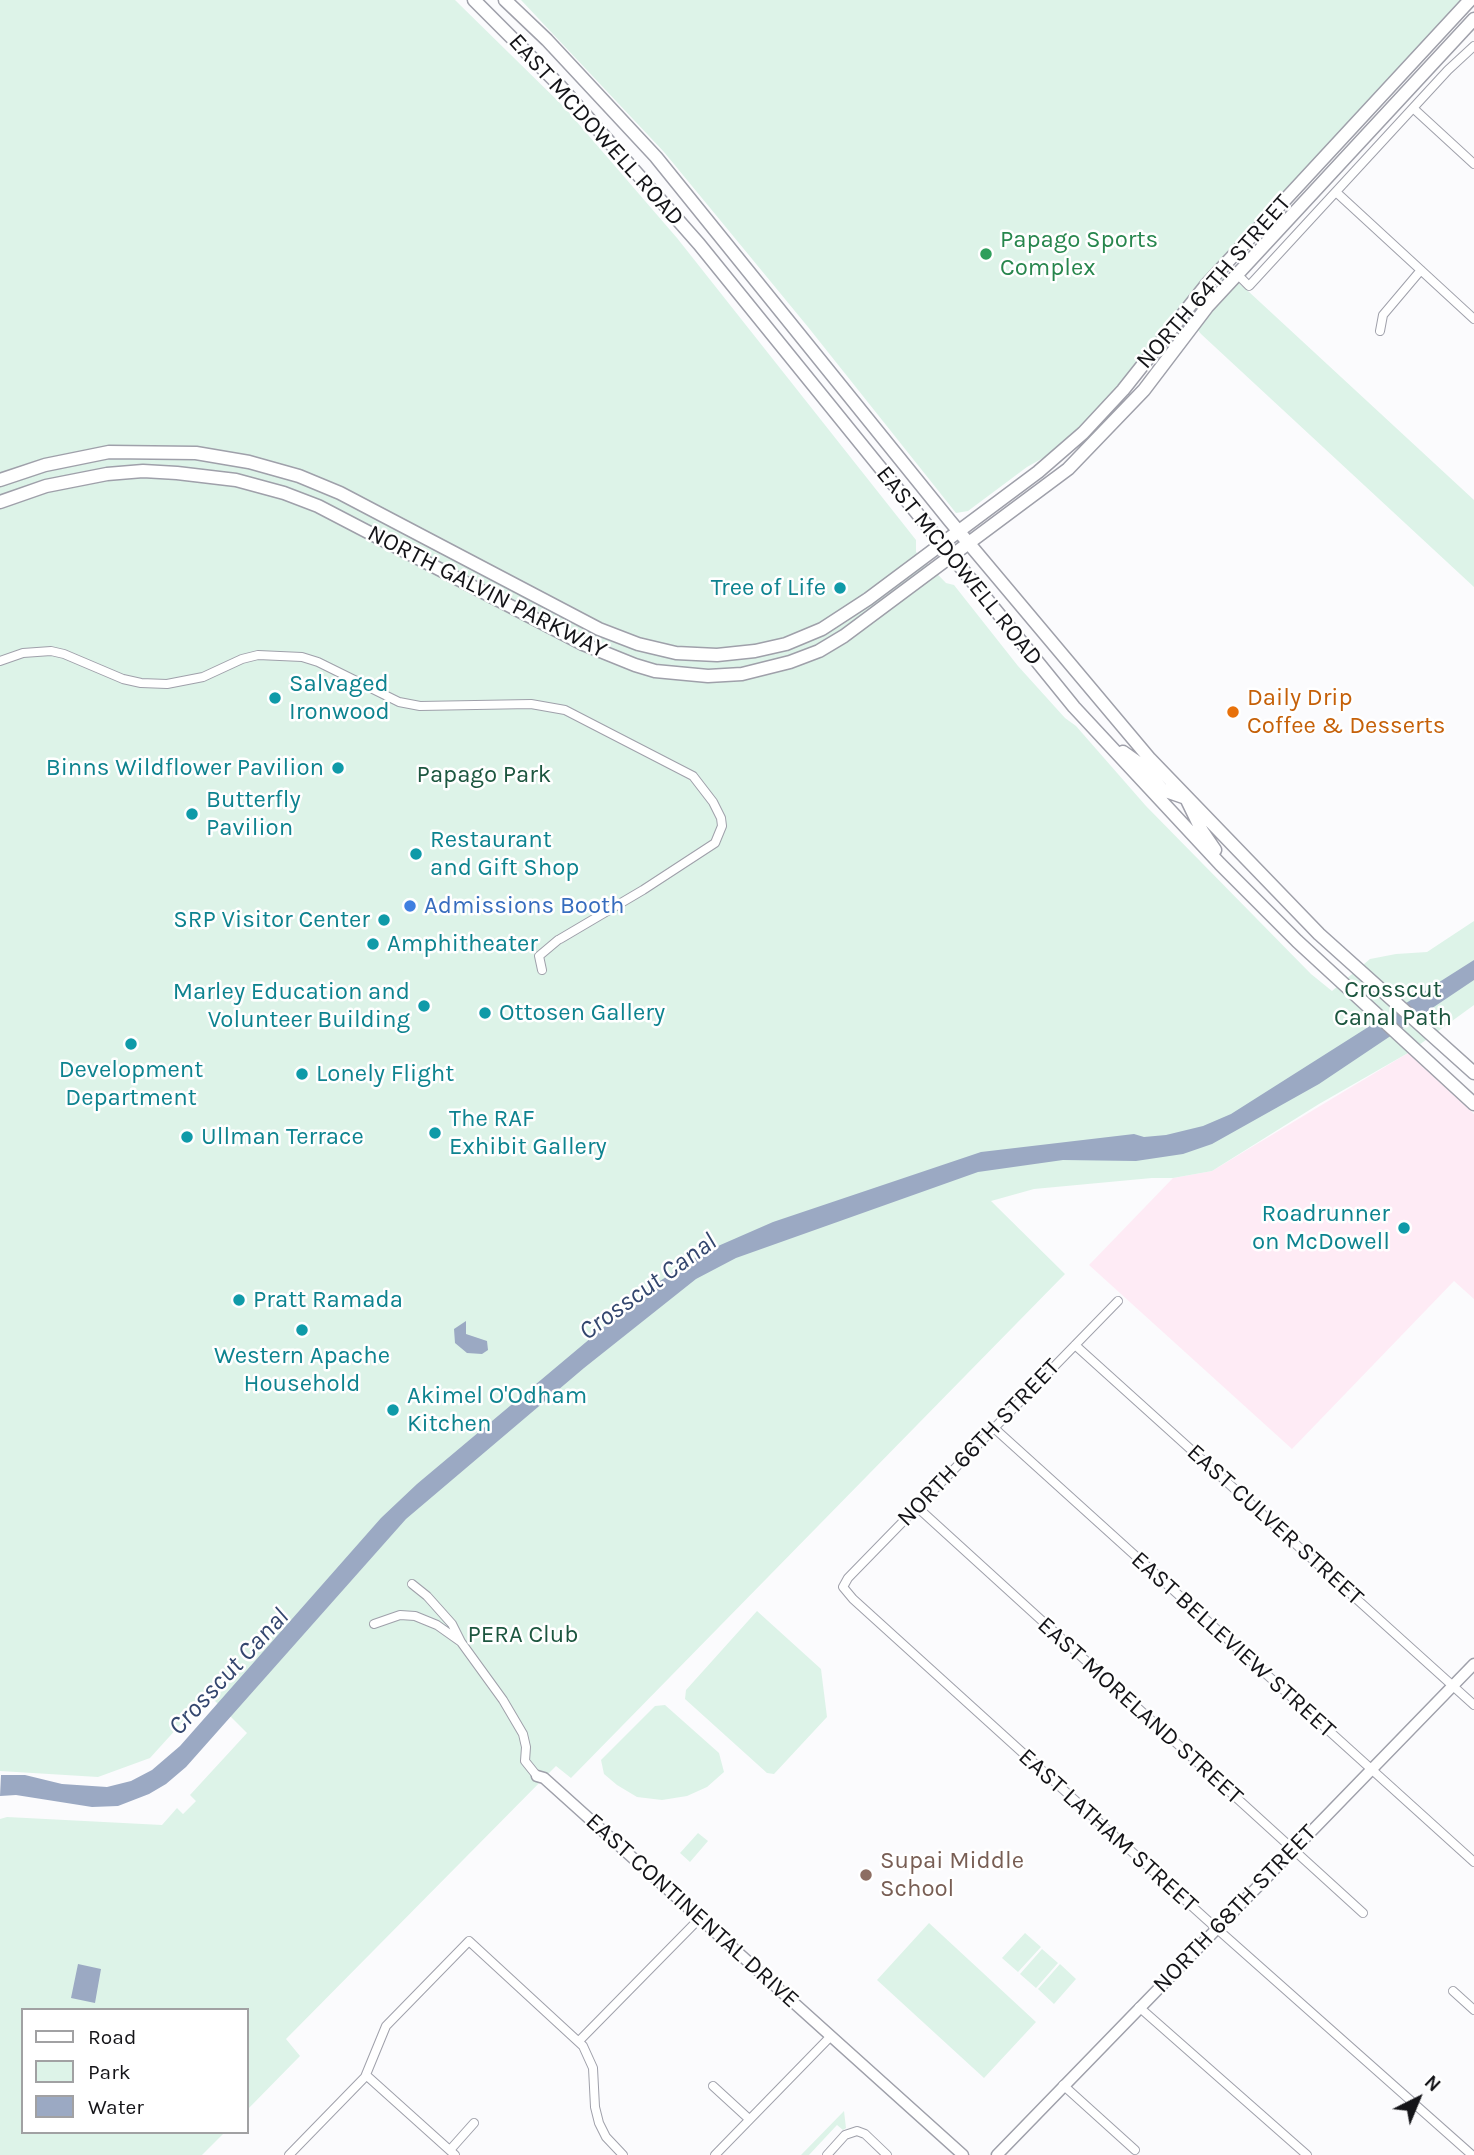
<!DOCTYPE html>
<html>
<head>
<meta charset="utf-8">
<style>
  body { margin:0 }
  #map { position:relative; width:1474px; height:2155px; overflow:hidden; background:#fbfbfd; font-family:Karla,sans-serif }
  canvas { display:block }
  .legend { position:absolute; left:21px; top:2008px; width:228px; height:126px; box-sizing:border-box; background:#fff; border:2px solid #a1a1a3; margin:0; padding:9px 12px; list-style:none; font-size:21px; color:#141418 }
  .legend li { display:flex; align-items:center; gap:14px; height:35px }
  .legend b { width:35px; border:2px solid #a1a1a3 }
  .north { position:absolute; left:1383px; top:2064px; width:70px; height:70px; -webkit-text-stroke:5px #fff; paint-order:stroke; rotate:43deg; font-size:19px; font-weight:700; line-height:28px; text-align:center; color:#141418 }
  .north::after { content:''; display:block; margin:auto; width:24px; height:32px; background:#141418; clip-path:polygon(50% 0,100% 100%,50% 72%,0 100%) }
</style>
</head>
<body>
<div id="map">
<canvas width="1474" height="2155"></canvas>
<ul class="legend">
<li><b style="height:9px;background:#fff"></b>Road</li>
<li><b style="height:19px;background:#ddf3e8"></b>Park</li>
<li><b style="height:19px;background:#9ba9c3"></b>Water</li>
</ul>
<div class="north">N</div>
</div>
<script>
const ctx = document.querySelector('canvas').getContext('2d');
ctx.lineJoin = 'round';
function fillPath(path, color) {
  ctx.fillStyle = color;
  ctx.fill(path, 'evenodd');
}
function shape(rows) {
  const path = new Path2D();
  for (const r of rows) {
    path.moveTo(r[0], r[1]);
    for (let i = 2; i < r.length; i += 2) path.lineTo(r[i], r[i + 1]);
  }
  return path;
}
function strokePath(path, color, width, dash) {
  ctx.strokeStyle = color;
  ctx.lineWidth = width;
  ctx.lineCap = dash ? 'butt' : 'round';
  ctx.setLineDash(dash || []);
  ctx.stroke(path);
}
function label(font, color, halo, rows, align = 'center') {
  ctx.font = font + ' Karla,sans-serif';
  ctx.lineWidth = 5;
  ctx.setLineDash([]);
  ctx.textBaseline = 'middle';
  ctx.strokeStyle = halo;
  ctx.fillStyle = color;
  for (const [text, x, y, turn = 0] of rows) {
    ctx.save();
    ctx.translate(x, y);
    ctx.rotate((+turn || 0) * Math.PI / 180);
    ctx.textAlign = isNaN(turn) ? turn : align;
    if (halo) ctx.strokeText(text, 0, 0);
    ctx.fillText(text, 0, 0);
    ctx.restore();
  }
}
const commercial = shape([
  [1408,1053,1474,1114,1474,1299,1454,1281,1292,1449,1089,1265,1173,1178,1212,1171]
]);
const green = shape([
  [0,0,455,0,564,107,677,238,916,540,916,552,946,583,954,585,1018,666,1065,718,1076,726,1146,806,1311,974,1332,991,1370,959,1396,954,1427,952,1474,921,1474,1005,1408,1053,1319,1104,1212,1171,1173,1178,1152,1178,1034,1189,991,1201,1065,1274,571,1778,556,1766,552,1770,286,2039,300,2056,247,2110,247,2010,23,2010,23,2132,225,2132,202,2155,0,2155,0,1819,7,1817,162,1825,177,1808,183,1814,196,1801,190,1795,247,1733,208,1694,150,1758,98,1777,0,1771],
  [521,0,1462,0,1216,264,1248,291,1474,500,1474,587,1201,334,1179,307,1131,371,1089,419,1050,454,1027,467,968,511,956,513,808,327,664,152],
  [757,1611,821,1669,827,1717,774,1774,767,1773,685,1699,686,1690],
  [665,1705,719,1753,724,1772,707,1787,687,1796,662,1800,637,1797,617,1785,604,1774,601,1760,655,1706],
  [698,1833,708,1841,690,1862,680,1853],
  [929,1923,1036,2022,984,2078,877,1980],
  [1025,1933,1041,1947,1018,1972,1002,1958],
  [1042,1949,1058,1963,1036,1988,1020,1974],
  [1060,1964,1076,1979,1054,2004,1038,1989],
  [844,2111,846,2128,843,2130,837,2125,809,2155,801,2155]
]);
const water = shape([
  [1474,960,1474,980,1319,1084,1212,1144,1183,1154,1136,1161,1063,1160,978,1172,736,1258,696,1279,584,1368,406,1519,186,1767,166,1784,149,1794,118,1806,92,1807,16,1795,0,1796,1,1775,25,1775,62,1784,107,1787,131,1781,152,1770,180,1746,381,1518,417,1484,654,1285,702,1253,773,1222,981,1152,1134,1134,1144,1137,1166,1135,1203,1126,1231,1114],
  [466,1321,466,1334,487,1341,488,1350,482,1354,467,1353,455,1343,454,1329],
  [78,1964,101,1969,95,2003,71,1998]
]);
const minor = shape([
  [1413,108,1474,164],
  [1336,192,1474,319],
  [1237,274,1249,286,1448,70,1474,46],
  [1380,331,1383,315,1421,270],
  [0,661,23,653,51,651,64,654,123,679,141,683,167,684,203,677,242,659,258,655,302,657,318,662,399,702,420,706,531,704,565,710,693,776,713,802,721,818,722,826,715,843,643,890,560,939],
  [542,970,539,956,558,940],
  [1118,1301,848,1578,843,1587,853,1599,1206,1919,1472,2155],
  [1075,1345,1474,1705],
  [994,1428,1474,1862],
  [917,1507,1363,1913],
  [412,1584,427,1596,452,1624,461,1642,503,1700,523,1734,526,1747,525,1761,537,1776],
  [374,1624,400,1615,415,1616,437,1625,461,1642],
  [1453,1991,1474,2010],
  [1139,2007,1307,2155],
  [579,2041,700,1918],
  [366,2075,455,2155],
  [1063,2085,1135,2150],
  [713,2086,749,2119],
  [450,2150,474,2123],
  [289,2155,365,2077,386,2026,469,1941,583,2046,593,2068,595,2107,599,2123,606,2137,623,2155],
  [715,2155,831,2036],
  [827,2155,845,2135,857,2131,865,2134,887,2155]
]);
const tertiary = shape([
  [537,1776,544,1778,963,2155],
  [997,2155,1474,1664]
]);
const secondary = shape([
  [0,480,45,465,109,452,196,453,249,462,299,476,340,493,599,629,638,644,676,653,717,655,755,651,786,644,822,629,868,599,1038,472,1083,433,1123,390,1207,284,1470,0],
  [0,502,46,486,107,474,143,471,177,473,236,480,284,493,318,506,583,644,635,665,655,671,708,676,742,674,790,662,819,651,844,636,1068,469,1144,390,1207,307,1474,19]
]);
const primary = shape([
  [474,0,559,85,699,244,1074,707,1220,864,1297,941,1474,1104],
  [505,0,547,40,656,157,950,521,1150,759,1319,934,1474,1073],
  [1123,752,1137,762,1163,790,1186,798,1202,831,1215,850]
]);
const markers = [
  [986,254,7,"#2e9e5b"],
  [840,588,7,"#0f9aa8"],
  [275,698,7,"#0f9aa8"],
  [1233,712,7,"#e8710a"],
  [338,768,7,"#0f9aa8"],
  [192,814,7,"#0f9aa8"],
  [416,854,7,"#0f9aa8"],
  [410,906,7,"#3f7fe0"],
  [384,920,7,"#0f9aa8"],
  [373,944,7,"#0f9aa8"],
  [424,1006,7,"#0f9aa8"],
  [485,1013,7,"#0f9aa8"],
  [131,1044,7,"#0f9aa8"],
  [302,1074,7,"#0f9aa8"],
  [435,1133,7,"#0f9aa8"],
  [187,1137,7,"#0f9aa8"],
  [1404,1228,7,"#0f9aa8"],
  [239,1300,7,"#0f9aa8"],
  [302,1330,7,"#0f9aa8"],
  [393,1410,7,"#0f9aa8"],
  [866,1875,7,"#8d6e63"]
];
const streetNames = [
  ["EAST MCDOWELL ROAD",596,130,48],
  ["NORTH 64TH STREET",1214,282,-49],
  ["EAST MCDOWELL ROAD",959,566,51],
  ["NORTH GALVIN PARKWAY",487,592,27],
  ["NORTH 66TH STREET",979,1443,-46],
  ["EAST CULVER STREET",1275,1525,42],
  ["EAST BELLEVIEW STREET",1233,1645,42],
  ["EAST MORELAND STREET",1140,1711,42],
  ["EAST LATHAM STREET",1108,1831,42],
  ["NORTH 68TH STREET",1235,1909,-46],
  ["EAST CONTINENTAL DRIVE",692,1911,42]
];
const leisureNames = [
  ["Papago Sports",1000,240],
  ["Complex",1000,268]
];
const cultureNames = [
  ["Tree of Life",826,588,"right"],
  ["Salvaged",289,684],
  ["Ironwood",289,712],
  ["Binns Wildflower Pavilion",324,768,"right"],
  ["Butterfly",206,800],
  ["Pavilion",206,828],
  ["Restaurant",430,840],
  ["and Gift Shop",430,868],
  ["SRP Visitor Center",370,920,"right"],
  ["Amphitheater",387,944],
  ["Marley Education and",410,992,"right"],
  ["Volunteer Building",410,1020,"right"],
  ["Ottosen Gallery",499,1013],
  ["Development",131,1070,"center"],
  ["Department",131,1098,"center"],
  ["Lonely Flight",316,1074],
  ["The RAF",449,1119],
  ["Exhibit Gallery",449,1147],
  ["Ullman Terrace",201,1137],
  ["Roadrunner",1390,1214,"right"],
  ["on McDowell",1390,1242,"right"],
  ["Pratt Ramada",253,1300],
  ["Western Apache",302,1356,"center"],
  ["Household",302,1384,"center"],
  ["Akimel O'Odham",407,1396],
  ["Kitchen",407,1424]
];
const foodNames = [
  ["Daily Drip",1247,698],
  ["Coffee & Desserts",1247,726]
];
const parkNames = [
  ["Papago Park",484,775],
  ["Crosscut",1393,990],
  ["Canal Path",1393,1018],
  ["PERA Club",523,1635]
];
const shopNames = [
  ["Admissions Booth",424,906]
];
const educationNames = [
  ["Supai Middle",880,1861],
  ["School",880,1889]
];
const waterNames = [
  ["Crosscut Canal",648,1287,-36],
  ["Crosscut Canal",229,1672,-47]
];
fillPath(commercial, '#feebf5');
fillPath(green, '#ddf3e8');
fillPath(water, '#9ba9c3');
strokePath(minor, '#9fa0aa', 10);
strokePath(tertiary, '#9fa0aa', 13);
strokePath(secondary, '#9fa0aa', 15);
strokePath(primary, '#9fa0aa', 15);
strokePath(minor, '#fff', 8);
strokePath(tertiary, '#fff', 10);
strokePath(secondary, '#fff', 12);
strokePath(primary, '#fff', 12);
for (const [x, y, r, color] of markers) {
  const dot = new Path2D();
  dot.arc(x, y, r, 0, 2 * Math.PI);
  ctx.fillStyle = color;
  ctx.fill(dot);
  strokePath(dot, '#fff', 2.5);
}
label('24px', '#141418', '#fff', streetNames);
label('24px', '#27864d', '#fff', leisureNames, 'left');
label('24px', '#0d838f', '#fff', cultureNames, 'left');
label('24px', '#c56008', '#fff', foodNames, 'left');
label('24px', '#1c563f', '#fff', parkNames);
label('24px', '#366cbe', '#fff', shopNames, 'left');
label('24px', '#785e54', '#fff', educationNames, 'left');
label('italic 26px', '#33466e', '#fff', waterNames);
</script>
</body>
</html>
